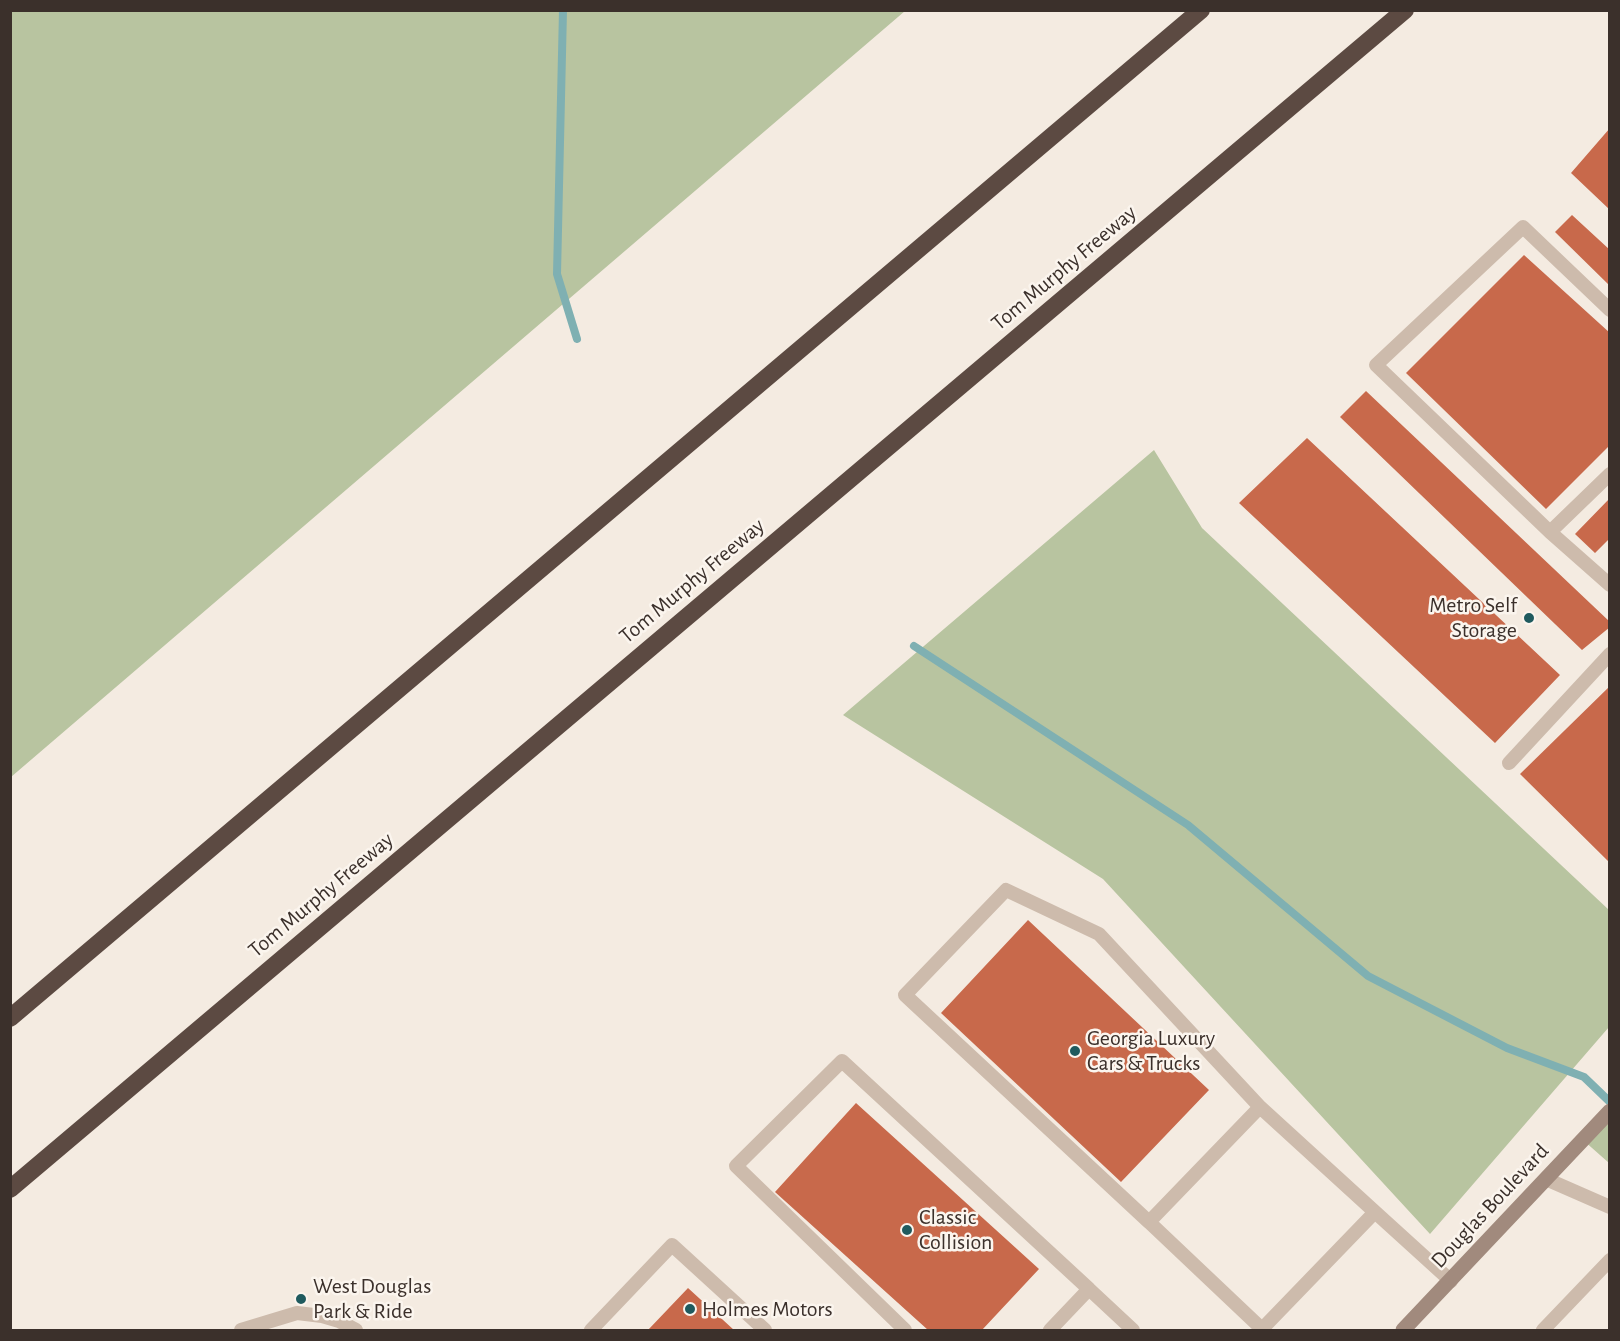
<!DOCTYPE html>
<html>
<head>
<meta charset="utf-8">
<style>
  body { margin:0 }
  #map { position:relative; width:1620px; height:1341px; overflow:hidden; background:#f4ebe1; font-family:"Alegreya Sans",sans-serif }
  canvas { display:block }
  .frame { position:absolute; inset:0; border:12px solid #3b302b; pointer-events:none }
</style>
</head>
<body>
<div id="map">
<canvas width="1620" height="1341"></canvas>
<div class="frame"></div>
</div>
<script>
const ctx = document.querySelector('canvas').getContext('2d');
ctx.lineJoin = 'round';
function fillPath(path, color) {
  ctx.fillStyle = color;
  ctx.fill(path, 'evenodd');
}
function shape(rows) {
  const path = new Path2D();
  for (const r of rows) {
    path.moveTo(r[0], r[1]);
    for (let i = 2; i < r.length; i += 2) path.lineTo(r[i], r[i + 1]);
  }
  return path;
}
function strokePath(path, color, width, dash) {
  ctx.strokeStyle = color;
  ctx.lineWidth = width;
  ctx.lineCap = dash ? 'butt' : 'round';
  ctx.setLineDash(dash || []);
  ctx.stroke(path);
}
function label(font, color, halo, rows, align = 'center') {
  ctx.font = font + ' "Alegreya Sans",sans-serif';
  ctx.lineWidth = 5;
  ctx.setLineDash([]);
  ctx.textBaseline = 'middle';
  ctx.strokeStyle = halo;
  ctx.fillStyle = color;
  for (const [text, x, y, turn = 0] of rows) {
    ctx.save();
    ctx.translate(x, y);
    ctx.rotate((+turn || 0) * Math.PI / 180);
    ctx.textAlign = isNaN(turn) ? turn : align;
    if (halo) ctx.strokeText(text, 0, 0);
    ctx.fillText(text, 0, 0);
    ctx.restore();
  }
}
const green = shape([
  [11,10,905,10,905,11,11,777],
  [1154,450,1202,528,1609,910,1609,1027,1430,1234,1103,879,843,715],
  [1609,1111,1609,1163,1583,1140]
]);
const stream = shape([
  [563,10,557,274,577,339],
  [914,646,1188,825,1368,976,1507,1048,1584,1077,1610,1102]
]);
const building = shape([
  [1610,128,1610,210,1571,173],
  [1572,215,1610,250,1610,286,1555,232],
  [1524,255,1610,333,1610,445,1546,509,1406,373],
  [1366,391,1610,622,1610,627,1582,650,1340,417],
  [1307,438,1560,675,1495,743,1239,503],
  [1610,498,1610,538,1595,553,1575,534],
  [1610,686,1610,863,1520,774],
  [1028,920,1209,1090,1121,1182,941,1013],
  [856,1103,1039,1269,982,1330,928,1330,775,1192],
  [688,1288,734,1330,648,1330]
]);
const lane = shape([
  [1610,310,1523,227,1376,365,1550,532,1610,585],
  [1550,532,1610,474],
  [1509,763,1610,654],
  [1546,1179,1610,1207],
  [1375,1212,1262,1329,1149,1222,1260,1107,1375,1212,1451,1281],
  [1149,1222,905,995,1006,890,1099,934,1260,1107],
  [241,1330,297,1313,322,1316,339,1321,356,1330],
  [591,1330,672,1245,765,1330],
  [905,1330,736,1166,842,1061,1089,1289],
  [1050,1330,1089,1289,1133,1330],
  [1543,1330,1610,1260]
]);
const secondary = shape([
  [1403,1330,1610,1111]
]);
const highway = shape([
  [10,1018,1201,10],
  [10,1189,1405,10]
]);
const markers = [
  [1529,618,6,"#1f5a5e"],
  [1075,1051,6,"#1f5a5e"],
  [907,1230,6,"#1f5a5e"],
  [301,1299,6,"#1f5a5e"],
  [690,1309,6,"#1f5a5e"]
];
const streetNames = [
  ["Tom Murphy Freeway",1064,268,-40],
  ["Tom Murphy Freeway",692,581,-40],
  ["Tom Murphy Freeway",321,895,-40],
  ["Douglas Boulevard",1490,1206,-47]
];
const poiNames = [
  ["Metro Self",1517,605,"right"],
  ["Storage",1517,630,"right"],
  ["Georgia Luxury",1087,1038],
  ["Cars & Trucks",1087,1063],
  ["Classic",919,1217],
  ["Collision",919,1242],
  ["West Douglas",313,1286],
  ["Park & Ride",313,1311],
  ["Holmes Motors",702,1309]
];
fillPath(green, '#b8c4a0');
strokePath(stream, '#7fb0b2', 8);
fillPath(building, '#c8694b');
strokePath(lane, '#cdbbac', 14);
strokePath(secondary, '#a18a7d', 15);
strokePath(highway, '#5c4a42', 18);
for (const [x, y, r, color] of markers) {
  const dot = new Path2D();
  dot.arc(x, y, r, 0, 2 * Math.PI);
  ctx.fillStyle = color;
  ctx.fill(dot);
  strokePath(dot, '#fbf5ee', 2);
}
label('22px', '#3b302b', '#fbf5ee', streetNames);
label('22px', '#3b302b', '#fbf5ee', poiNames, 'left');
</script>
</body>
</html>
